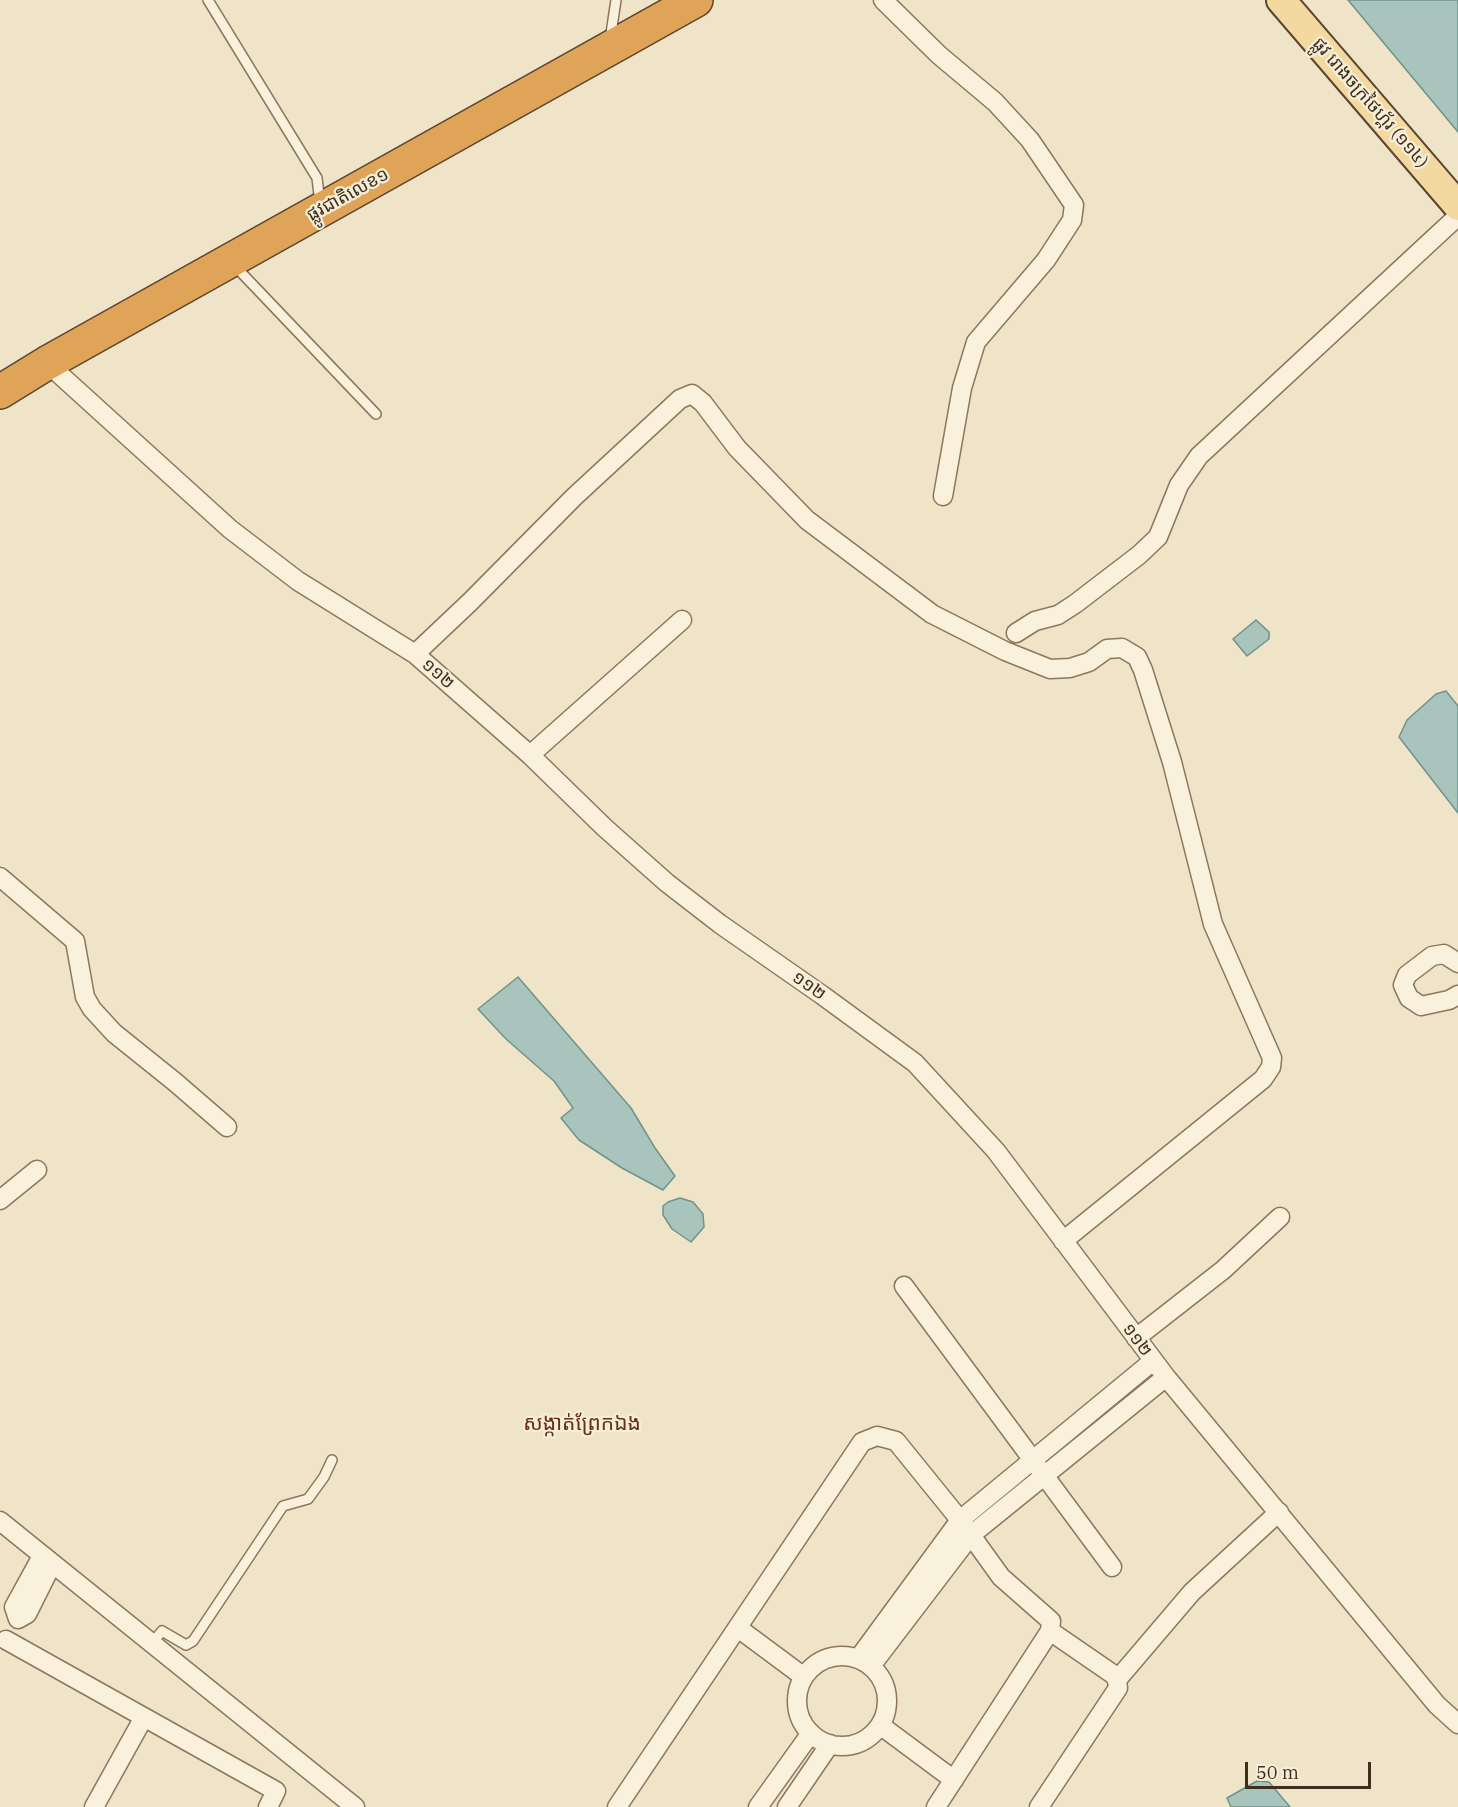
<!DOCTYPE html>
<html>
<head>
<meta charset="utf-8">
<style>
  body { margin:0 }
  #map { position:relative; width:1458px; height:1807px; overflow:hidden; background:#f0e4c8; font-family:"IBM Plex Serif",serif }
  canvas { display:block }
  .scale { position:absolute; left:1245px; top:1762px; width:126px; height:27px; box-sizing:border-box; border:3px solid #3d2e20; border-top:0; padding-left:8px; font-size:18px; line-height:21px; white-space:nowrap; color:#3d2e20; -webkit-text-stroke:4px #f7eed8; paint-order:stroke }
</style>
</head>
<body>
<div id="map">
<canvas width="1458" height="1807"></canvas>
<div class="scale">50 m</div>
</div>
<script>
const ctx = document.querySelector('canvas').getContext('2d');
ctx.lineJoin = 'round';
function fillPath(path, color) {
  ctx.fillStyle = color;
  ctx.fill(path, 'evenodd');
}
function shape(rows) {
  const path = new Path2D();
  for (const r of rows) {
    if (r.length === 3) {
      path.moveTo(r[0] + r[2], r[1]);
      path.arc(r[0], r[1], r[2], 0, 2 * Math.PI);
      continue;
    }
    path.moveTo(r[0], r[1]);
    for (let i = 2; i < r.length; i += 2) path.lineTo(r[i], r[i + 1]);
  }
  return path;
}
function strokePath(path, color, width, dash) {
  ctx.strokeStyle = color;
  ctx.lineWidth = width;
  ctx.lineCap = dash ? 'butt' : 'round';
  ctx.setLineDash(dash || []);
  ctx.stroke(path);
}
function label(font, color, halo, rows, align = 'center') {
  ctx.font = font + ' "IBM Plex Serif","Noto Sans Khmer",serif';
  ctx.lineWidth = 4.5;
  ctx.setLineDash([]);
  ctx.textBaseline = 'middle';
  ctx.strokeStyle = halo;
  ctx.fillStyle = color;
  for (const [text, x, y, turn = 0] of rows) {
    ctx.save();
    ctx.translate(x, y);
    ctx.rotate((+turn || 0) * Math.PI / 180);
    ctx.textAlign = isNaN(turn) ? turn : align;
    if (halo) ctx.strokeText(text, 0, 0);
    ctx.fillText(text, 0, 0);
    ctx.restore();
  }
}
const water = shape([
  [1348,0,1458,0,1458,132,1348,0],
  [1256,620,1269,632,1269,639,1247,656,1233,639,1256,620],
  [1446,691,1458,706,1458,813,1399,737,1407,720,1436,694,1446,691],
  [518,977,631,1108,655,1148,675,1176,663,1190,622,1168,579,1140,561,1118,573,1108,554,1081,506,1039,478,1009,518,977],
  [680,1198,693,1202,703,1214,704,1227,691,1242,672,1229,663,1215,663,1206,668,1202,680,1198],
  [1257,1781,1269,1782,1290,1807,1231,1807,1227,1798,1257,1781]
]);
const lane = shape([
  [208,0,317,178,320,203],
  [610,40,616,0],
  [234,265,376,414],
  [152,1643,162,1631,186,1645,193,1641,283,1506,308,1499,324,1477,332,1460]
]);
const street = shape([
  [883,0,939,55,995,102,1030,140,1074,205,1072,220,1046,260,976,342,962,388,943,496],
  [47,363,230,529,298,581,415,654,530,755,605,828,667,883,720,924,822,995,915,1063,996,1151,1166,1377,1437,1705,1458,1724],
  [1016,633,1035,621,1058,615,1075,604,1139,555,1158,537,1179,485,1199,456,1458,216],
  [415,654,470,602,574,497,680,399,692,394,703,403,737,448,807,520,932,614,1005,651,1050,669,1070,668,1089,662,1107,649,1122,648,1137,657,1143,670,1172,762,1213,924,1272,1058,1271,1067,1263,1079,1063,1241],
  [530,755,682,620],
  [0,877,75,941,85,997,92,1009,114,1033,175,1082,227,1127],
  [1458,963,1444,954,1432,956,1407,975,1403,985,1409,998,1421,1006,1449,1000,1458,995],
  [0,1200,37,1170],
  [904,1286,1112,1567],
  [1136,1338,1223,1270,1280,1217],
  [0,1521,355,1807],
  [42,1556,14,1607,18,1619,27,1614,52,1564],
  [738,1628,804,1677],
  [6,1640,276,1791,268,1807],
  [842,1701,45],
  [858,1659,960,1520,1153,1361],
  [871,1666,971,1535,1166,1377],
  [1117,1680,1192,1592,1279,1512],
  [880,1725,954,1780],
  [94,1807,144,1717],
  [617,1807,862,1442,877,1436,896,1441,960,1520,1001,1577,1051,1621,1050,1631,936,1807],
  [758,1807,811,1733],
  [787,1807,830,1744],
  [1039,1807,1118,1688,1117,1680,1114,1675,1050,1631]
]);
const primary = shape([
  [1281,0,1458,206]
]);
const highway = shape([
  [0,392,47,363,696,0]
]);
const streetNames = [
  ["ផ្លូវ រោងចក្រថៃហ្គ័រ (១១៤)",1370,103,49],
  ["ផ្លូវជាតិលេខ១",348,195,-29],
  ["១១២",438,674,41],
  ["១១២",809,986,35],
  ["១១២",1137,1340,53]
];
const quarterNames = [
  ["សង្កាត់ព្រែកឯង",582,1424]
];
fillPath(water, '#a9c4bc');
strokePath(water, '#6f938a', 1.5);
strokePath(lane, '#8d765c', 12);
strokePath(street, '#8d765c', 21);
strokePath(primary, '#5b4430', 32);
strokePath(highway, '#5b4430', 36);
strokePath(lane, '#faf1dc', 9);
strokePath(street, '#faf1dc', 18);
strokePath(primary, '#f3d9a0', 28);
strokePath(highway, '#e0a458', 33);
label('18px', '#3d2e20', '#f7eed8', streetNames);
label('21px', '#6b2e1e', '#f7eed8', quarterNames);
</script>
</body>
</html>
